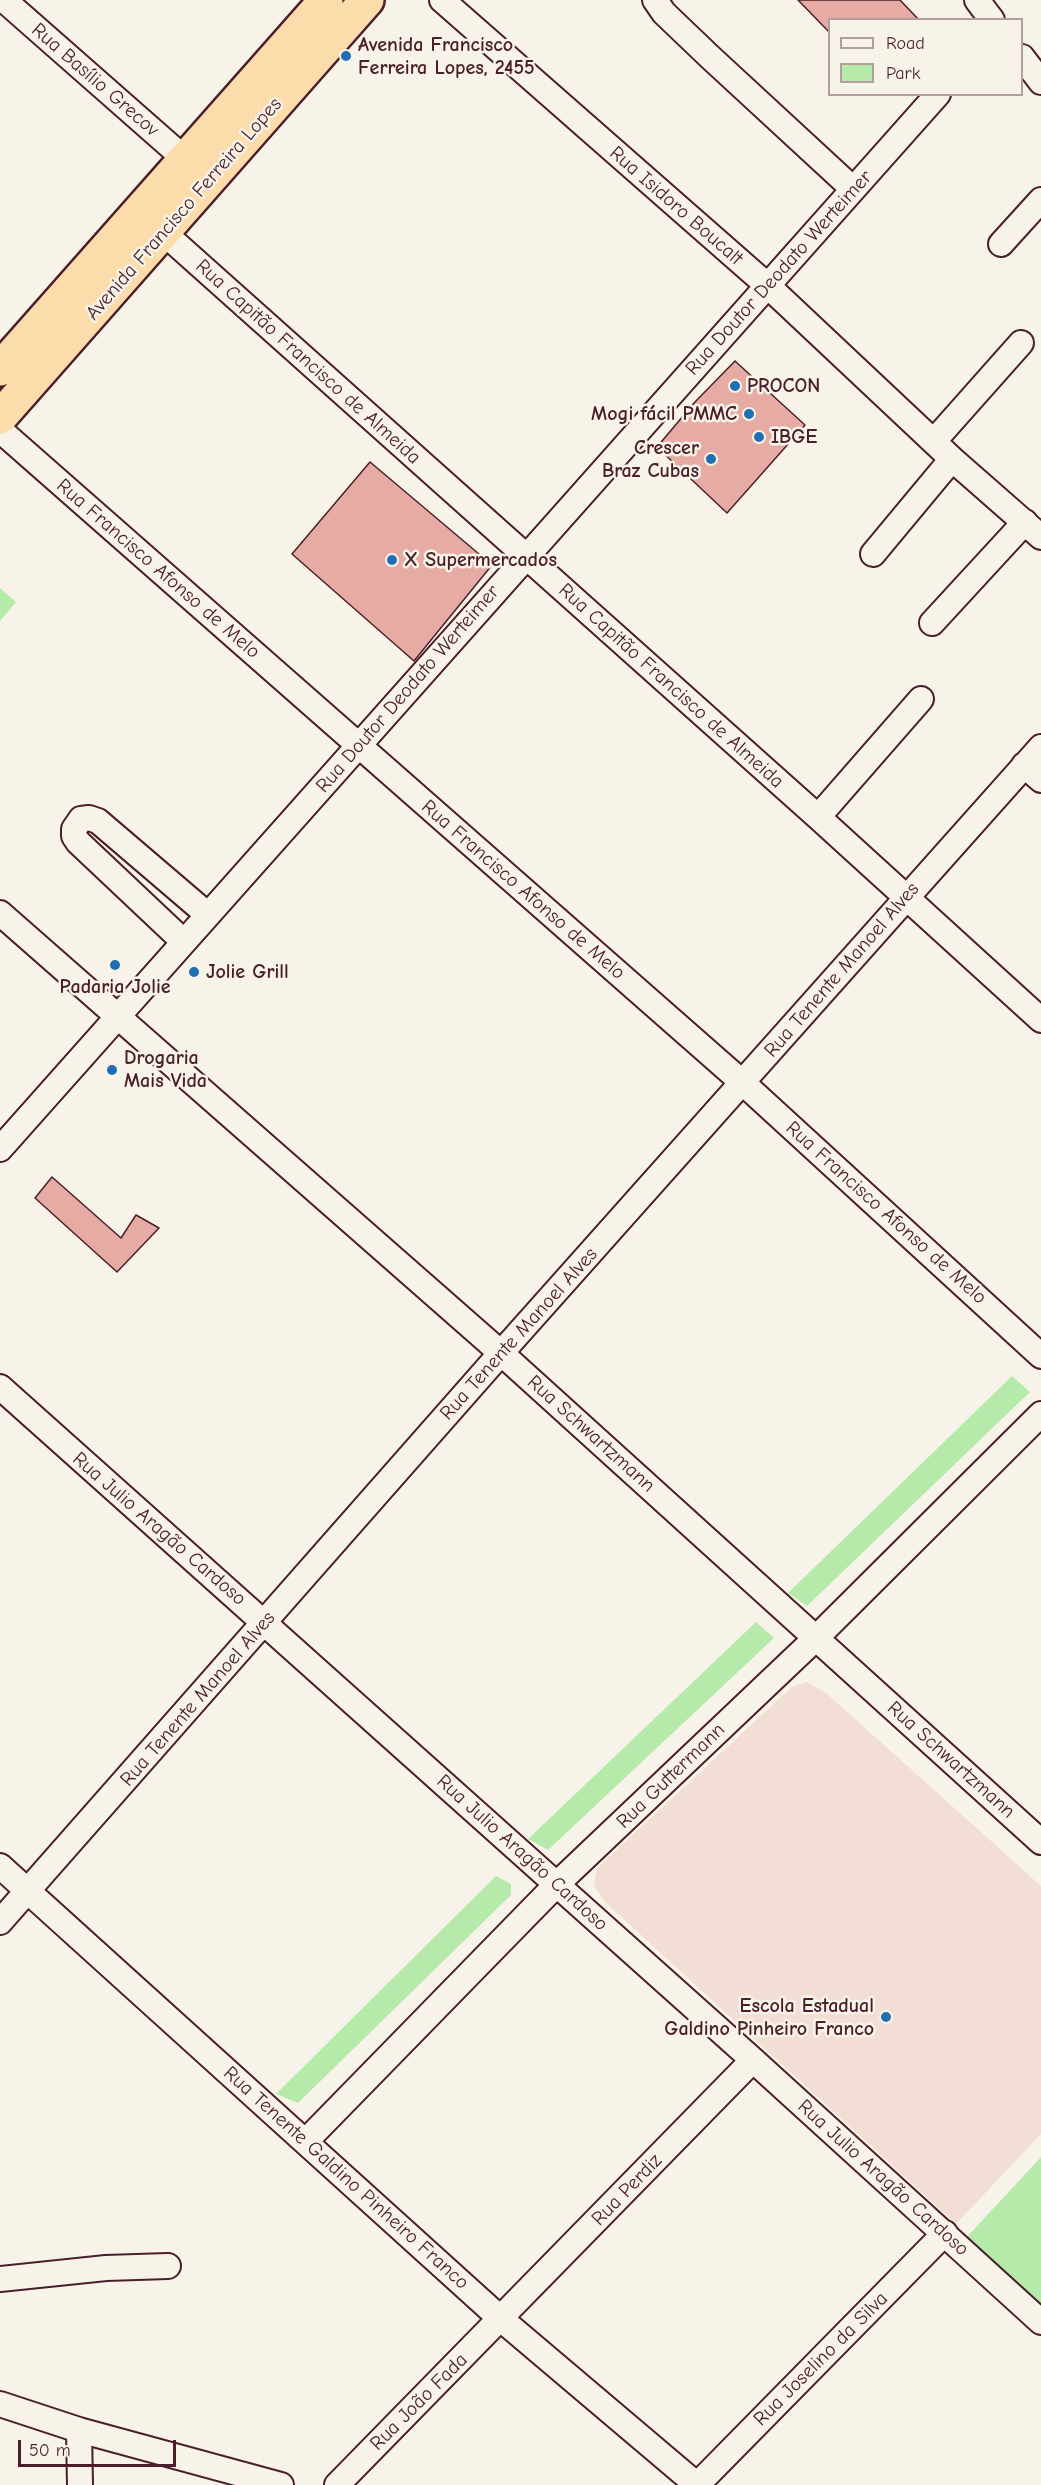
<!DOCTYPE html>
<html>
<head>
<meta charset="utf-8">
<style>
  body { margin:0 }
  #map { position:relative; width:1041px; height:2485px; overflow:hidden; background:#f7f3e8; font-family:"Comic Neue",sans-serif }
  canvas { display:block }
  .legend { position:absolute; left:828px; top:18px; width:195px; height:78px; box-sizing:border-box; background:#f7f3e8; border:2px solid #b29e9c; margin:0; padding:8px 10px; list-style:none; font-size:18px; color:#4a1f2b }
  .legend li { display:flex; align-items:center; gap:12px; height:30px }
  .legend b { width:30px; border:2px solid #b29e9c }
  .scale { position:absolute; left:18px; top:2440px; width:158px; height:27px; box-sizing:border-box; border:3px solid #4a1f2b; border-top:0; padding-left:8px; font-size:18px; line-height:21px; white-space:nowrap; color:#4a1f2b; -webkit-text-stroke:4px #f7f3e8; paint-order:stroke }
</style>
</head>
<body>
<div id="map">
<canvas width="1041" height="2485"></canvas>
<ul class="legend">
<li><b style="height:8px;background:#f7f3e8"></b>Road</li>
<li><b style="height:16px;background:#b6eaab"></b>Park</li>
</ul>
<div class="scale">50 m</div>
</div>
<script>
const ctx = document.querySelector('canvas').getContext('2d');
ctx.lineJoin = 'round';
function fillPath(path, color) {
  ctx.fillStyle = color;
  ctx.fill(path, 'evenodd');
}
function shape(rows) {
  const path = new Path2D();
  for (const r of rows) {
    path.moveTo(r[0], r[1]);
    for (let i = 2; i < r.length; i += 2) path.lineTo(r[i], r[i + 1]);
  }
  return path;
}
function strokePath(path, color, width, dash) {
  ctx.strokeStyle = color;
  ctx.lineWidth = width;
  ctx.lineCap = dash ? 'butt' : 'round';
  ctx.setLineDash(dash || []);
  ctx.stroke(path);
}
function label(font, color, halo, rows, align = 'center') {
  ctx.font = font + ' "Comic Neue",sans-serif';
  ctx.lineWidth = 5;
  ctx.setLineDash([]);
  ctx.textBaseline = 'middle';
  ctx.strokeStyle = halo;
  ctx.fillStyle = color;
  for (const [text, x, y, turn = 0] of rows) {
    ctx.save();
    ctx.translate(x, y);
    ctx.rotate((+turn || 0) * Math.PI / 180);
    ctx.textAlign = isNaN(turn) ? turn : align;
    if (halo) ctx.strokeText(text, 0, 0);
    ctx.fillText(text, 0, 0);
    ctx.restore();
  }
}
const built = shape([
  [807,1682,826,1693,1041,1886,1041,2134,956,2224,604,1901,594,1885,597,1868,793,1686]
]);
const green = shape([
  [0,588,16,602,0,621],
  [1012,1376,1030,1392,807,1606,788,1593],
  [756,1622,774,1638,548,1850,528,1839],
  [496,1876,511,1884,511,1895,298,2103,276,2094],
  [1041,2157,1041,2305,966,2238]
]);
const building = shape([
  [798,0,900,0,919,20,830,20,830,33,798,0],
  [735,361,805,425,727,513,657,447,694,403,735,361],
  [370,462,492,565,414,661,292,554,370,462],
  [52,1177,121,1238,136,1215,159,1228,117,1272,35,1198,52,1177]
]);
const minor = shape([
  [4,0,186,160],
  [442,0,768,286,952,459,1041,537],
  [655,0,664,13,710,57,853,189],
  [977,0,992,20],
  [1022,57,1041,82],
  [164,233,818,817,1041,1020],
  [1001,244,1041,200],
  [0,430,743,1083,1041,1356],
  [934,441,1021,343],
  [873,554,952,459],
  [932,623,1025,522],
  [1024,765,1041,780],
  [818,817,921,699],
  [0,913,501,1353,1041,1842],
  [184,942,78,842,74,836,74,829,81,819,89,818,98,821,208,915],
  [0,1149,938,94],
  [0,1387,753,2060,1041,2322],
  [0,1866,501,2319,697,2485],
  [0,1922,501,1353,1041,747],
  [306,2141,557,1884,815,1639,1041,1414],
  [0,2279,106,2268,168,2266],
  [0,2404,79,2430,281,2485],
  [79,2430,80,2485],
  [337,2485,753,2060],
  [697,2485,945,2233]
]);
const highway = shape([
  [0,369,326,0],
  [0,417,367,0]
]);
const markers = [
  [346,56,6,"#1f6fb2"],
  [735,386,6,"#1f6fb2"],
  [749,414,6,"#1f6fb2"],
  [759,437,6,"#1f6fb2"],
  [711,459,6,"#1f6fb2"],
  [392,560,6,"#1f6fb2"],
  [115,965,6,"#1f6fb2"],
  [194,972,6,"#1f6fb2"],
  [112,1070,6,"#1f6fb2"],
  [886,2017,6,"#1f6fb2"]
];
const poiNames = [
  ["Avenida Francisco",358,45],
  ["Ferreira Lopes, 2455",358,68],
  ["PROCON",747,386],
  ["Mogi fácil PMMC",737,414,"right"],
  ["IBGE",771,437],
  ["Crescer",699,448,"right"],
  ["Braz Cubas",699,471,"right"],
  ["X Supermercados",404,560],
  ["Jolie Grill",206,972],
  ["Padaria Jolie",115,987,"center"],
  ["Drogaria",124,1058],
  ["Mais Vida",124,1081],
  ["Escola Estadual",874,2006,"right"],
  ["Galdino Pinheiro Franco",874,2029,"right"]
];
const streetNames = [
  ["Rua Basílio Grecov",95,80,41],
  ["Rua Isidoro Boucalt",676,206,41],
  ["Avenida Francisco Ferreira Lopes",184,209,-49],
  ["Rua Doutor Deodato Werteimer",779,273,-48],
  ["Rua Capitão Francisco de Almeida",308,362,42],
  ["Rua Francisco Afonso de Melo",158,569,41],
  ["Rua Capitão Francisco de Almeida",671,686,42],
  ["Rua Doutor Deodato Werteimer",408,689,-49],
  ["Rua Francisco Afonso de Melo",523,890,41],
  ["Rua Tenente Manoel Alves",842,970,-49],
  ["Rua Francisco Afonso de Melo",886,1213,42],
  ["Rua Tenente Manoel Alves",519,1334,-48],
  ["Rua Schwartzmann",591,1434,42],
  ["Rua Julio Aragão Cardoso",159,1529,41],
  ["Rua Tenente Manoel Alves",198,1699,-49],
  ["Rua Schwartzmann",951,1760,42],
  ["Rua Guttermann",671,1776,-44],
  ["Rua Julio Aragão Cardoso",522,1853,42],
  ["Rua Tenente Galdino Pinheiro Franco",346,2178,42],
  ["Rua Julio Aragão Cardoso",883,2178,42],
  ["Rua Perdiz",627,2190,-46],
  ["Rua Joselino da Silva",821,2359,-45],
  ["Rua João Fada",419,2402,-45]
];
fillPath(built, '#f2ded4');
fillPath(green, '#b6eaab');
fillPath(building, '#e6aca4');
strokePath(building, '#4a1f2b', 1.5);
strokePath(minor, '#4a1f2b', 28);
strokePath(highway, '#4a1f2b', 38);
strokePath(minor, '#f7f3e8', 24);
strokePath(highway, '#fddcac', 33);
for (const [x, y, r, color] of markers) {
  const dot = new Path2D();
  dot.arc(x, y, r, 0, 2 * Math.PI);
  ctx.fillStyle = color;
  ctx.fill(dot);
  strokePath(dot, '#f7f3e8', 2);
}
label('bold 20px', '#4a1f2b', '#f7f3e8', poiNames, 'left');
label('20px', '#4a1f2b', '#f7f3e8', streetNames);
</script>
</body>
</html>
